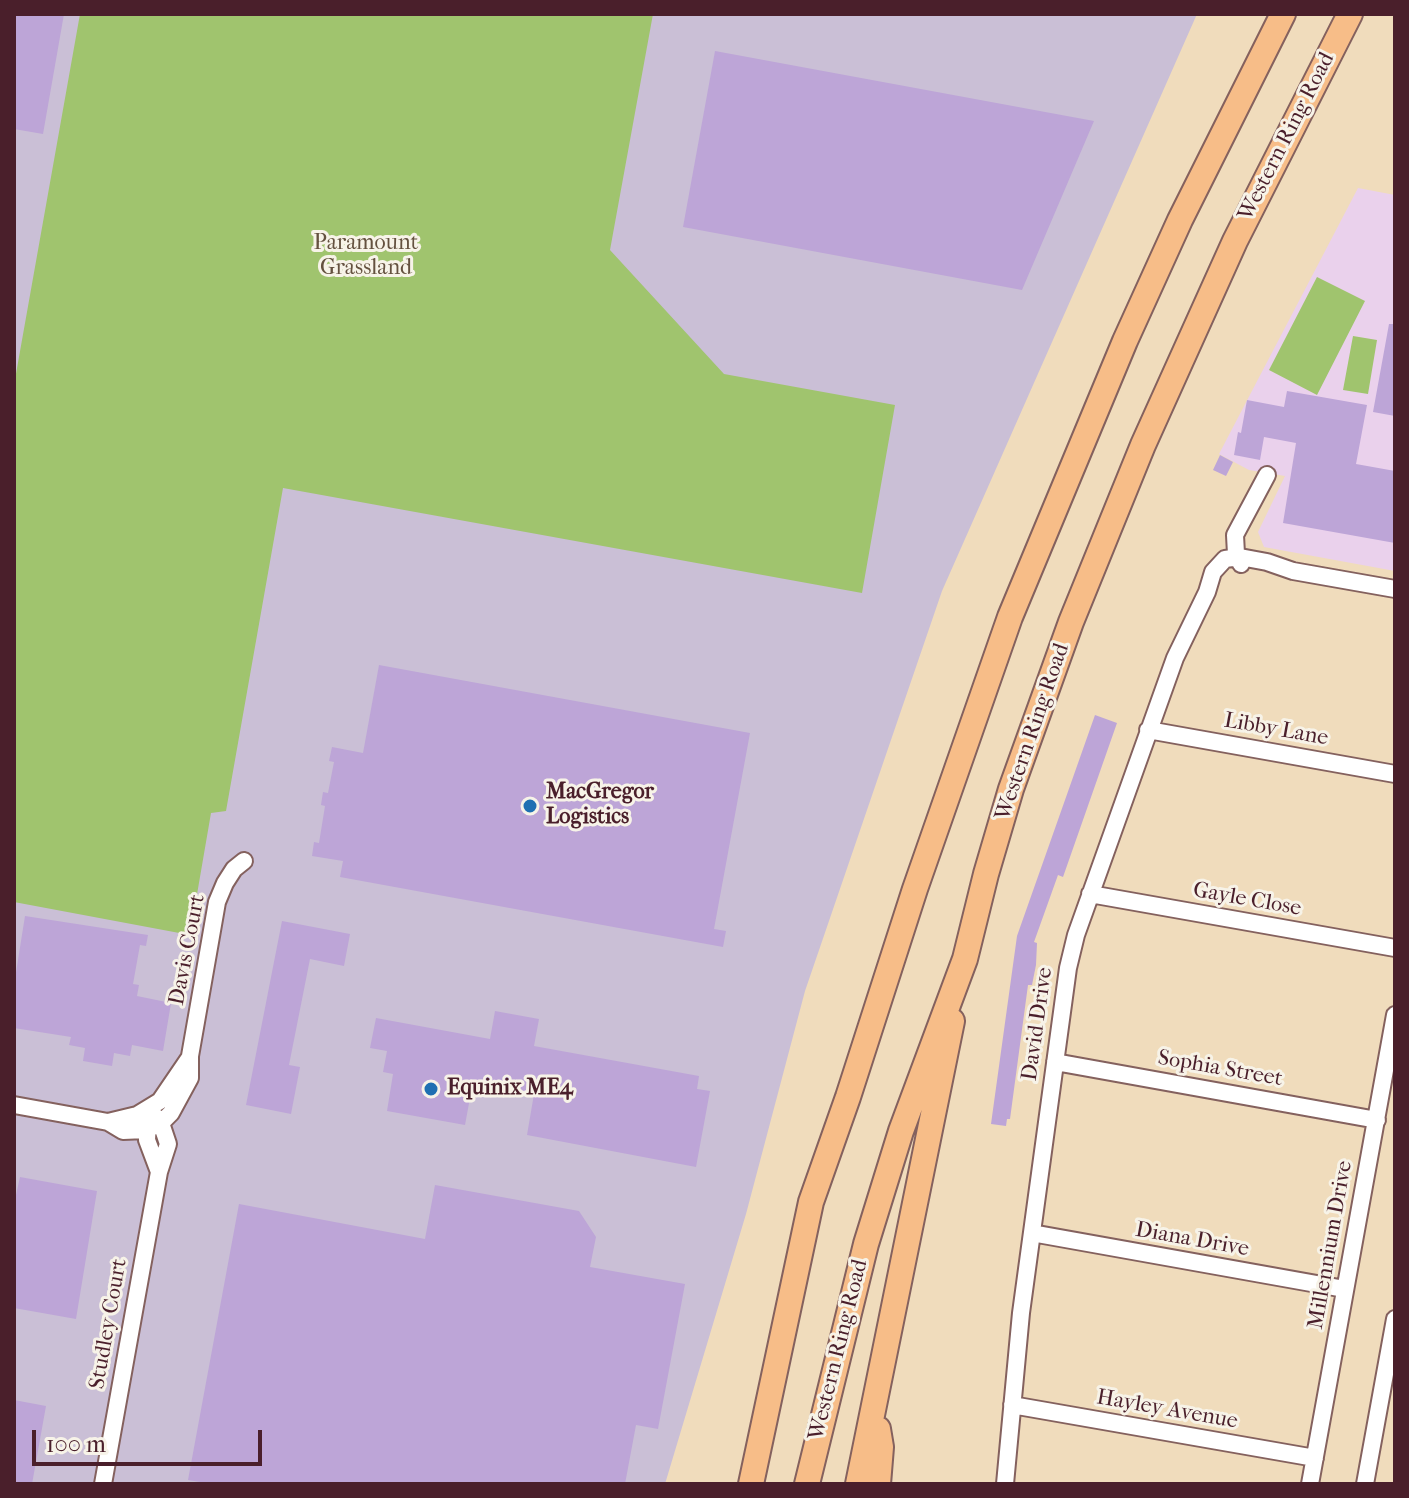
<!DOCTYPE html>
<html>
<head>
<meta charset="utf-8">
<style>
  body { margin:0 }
  #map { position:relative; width:1409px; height:1498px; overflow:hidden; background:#f0dcbc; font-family:"IM FELL French Canon",serif }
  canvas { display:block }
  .frame { position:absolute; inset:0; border:16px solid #4a1f2b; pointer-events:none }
  .scale { position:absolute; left:32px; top:1430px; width:230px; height:36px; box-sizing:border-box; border:4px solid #4a1f2b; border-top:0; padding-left:10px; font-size:24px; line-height:28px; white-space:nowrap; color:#4a1f2b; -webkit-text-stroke:6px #f7f3e8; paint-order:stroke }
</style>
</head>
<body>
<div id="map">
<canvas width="1409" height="1498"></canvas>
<div class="frame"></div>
<div class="scale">100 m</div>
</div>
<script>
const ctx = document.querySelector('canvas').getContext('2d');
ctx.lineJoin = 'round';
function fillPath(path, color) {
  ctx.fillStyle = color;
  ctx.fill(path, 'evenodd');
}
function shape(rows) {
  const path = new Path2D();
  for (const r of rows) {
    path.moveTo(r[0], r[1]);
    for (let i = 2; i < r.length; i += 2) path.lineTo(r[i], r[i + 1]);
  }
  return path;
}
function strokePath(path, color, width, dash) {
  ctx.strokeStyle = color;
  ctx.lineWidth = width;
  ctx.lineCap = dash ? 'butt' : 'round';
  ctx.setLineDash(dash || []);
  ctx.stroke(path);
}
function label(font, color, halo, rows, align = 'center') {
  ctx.font = font + ' "IM FELL French Canon",serif';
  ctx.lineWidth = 6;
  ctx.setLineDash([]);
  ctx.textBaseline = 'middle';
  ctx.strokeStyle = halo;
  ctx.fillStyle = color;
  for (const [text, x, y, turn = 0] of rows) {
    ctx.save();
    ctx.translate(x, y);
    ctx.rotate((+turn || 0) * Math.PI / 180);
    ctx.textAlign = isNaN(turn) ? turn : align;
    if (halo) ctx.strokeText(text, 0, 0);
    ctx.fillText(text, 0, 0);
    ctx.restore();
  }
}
const built = shape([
  [1358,188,1395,195,1395,571,1264,547,1258,532,1285,476,1249,470,1219,454]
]);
const industrial = shape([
  [14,14,1197,14,942,591,805,991,746,1214,665,1484,14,1484]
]);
const green = shape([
  [80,14,653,14,610,250,724,374,895,405,862,593,283,488,226,811,211,813,190,935,14,902,14,385],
  [1317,277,1365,301,1317,395,1269,370],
  [1353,336,1377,340,1368,394,1343,390]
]);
const building = shape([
  [14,14,64,14,43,134,14,129],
  [715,51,1094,121,1022,290,683,227],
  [1389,324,1395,324,1395,416,1373,412],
  [1287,391,1367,405,1356,464,1395,471,1395,543,1283,523,1296,443,1264,437,1260,460,1234,455,1238,432,1241,433,1247,400,1284,407],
  [1220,455,1233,462,1226,476,1213,470],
  [379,665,750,733,714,929,726,931,723,947,340,877,343,861,312,856,314,842,319,843,325,806,321,805,323,792,328,793,334,762,329,761,332,747,363,753],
  [1095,715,1117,723,1063,877,1058,875,1034,942,1037,943,1036,965,1032,985,1028,985,1010,1119,1007,1119,1006,1126,991,1124,1017,936],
  [25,916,148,935,146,946,140,945,133,984,139,985,137,996,171,1003,163,1051,132,1045,130,1056,114,1053,112,1066,83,1061,85,1048,69,1045,71,1037,14,1028,14,985],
  [282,921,350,934,344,966,310,959,289,1065,300,1067,291,1114,246,1105],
  [495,1011,539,1019,534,1046,699,1076,697,1089,710,1091,696,1167,527,1135,534,1094,509,1090,508,1093,472,1087,465,1125,387,1111,393,1074,383,1072,387,1051,370,1048,376,1018,490,1039],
  [20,1177,97,1191,76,1319,14,1308,14,1204],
  [435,1185,579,1211,596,1237,590,1267,685,1284,658,1429,636,1425,625,1484,212,1484,188,1480,239,1204,425,1239],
  [14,1400,46,1406,32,1484,14,1484]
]);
const minor = shape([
  [1241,564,1236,554,1235,535,1267,475],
  [1148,730,1395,774],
  [1090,894,1395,948],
  [1055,1062,1377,1120],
  [14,1105,108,1122,123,1131,146,1130,161,1123,171,1113,190,1078,190,1056,217,902,225,883,234,869,244,861],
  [148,1120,147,1140,159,1172],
  [108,1122,137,1115,160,1101,190,1057],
  [1032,1233,1345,1289],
  [1012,1405,1315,1458],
  [103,1484,159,1172,168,1144,161,1123,149,1109],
  [1005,1484,1021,1313,1068,968,1076,935,1175,658,1207,592,1213,572,1225,559,1240,557,1267,562,1293,571,1395,589],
  [1310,1484,1395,1015],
  [1365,1484,1395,1319]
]);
const highway = shape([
  [751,1484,811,1202,848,1097,915,889,1010,617,1125,341,1180,220,1283,14],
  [807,1484,866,1244,901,1131,965,959,986,874,1011,789,1071,622,1143,445,1235,241,1350,14],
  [858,1484,952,1021],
  [878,1484,881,1447,878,1429]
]);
const markers = [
  [530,806,8,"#1f6fb2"],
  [431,1089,8,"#1f6fb2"]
];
const streetNames = [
  ["Western Ring Road",1287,137,-63],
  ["Libby Lane",1276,730,10],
  ["Western Ring Road",1033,732,-71],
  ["Gayle Close",1247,900,10],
  ["Davis Court",188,950,-79],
  ["David Drive",1038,1024,-82],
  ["Sophia Street",1220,1069,10],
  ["Diana Drive",1192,1240,10],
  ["Millennium Drive",1331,1245,-80],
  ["Studley Court",109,1324,-80],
  ["Western Ring Road",839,1350,-76],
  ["Hayley Avenue",1167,1410,10]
];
const parkNames = [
  ["Paramount",366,244],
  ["Grassland",366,269]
];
const poiNames = [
  ["MacGregor",546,793],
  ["Logistics",546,818],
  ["Equinix ME4",447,1089]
];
fillPath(built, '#ead1ec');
fillPath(industrial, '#cabfd6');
fillPath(green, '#a0c46e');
fillPath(building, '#bda5d7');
strokePath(minor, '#84615e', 20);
strokePath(highway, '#84615e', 28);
strokePath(minor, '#fff', 16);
strokePath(highway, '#f7bd88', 24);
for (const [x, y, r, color] of markers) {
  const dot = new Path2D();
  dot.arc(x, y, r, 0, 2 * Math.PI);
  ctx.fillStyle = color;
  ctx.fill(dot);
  strokePath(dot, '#f7f3e8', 3);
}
label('22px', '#4a1f2b', '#f7f3e8', streetNames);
label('22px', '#64513f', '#f7f3e8', parkNames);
label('bold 22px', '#4a1f2b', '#f7f3e8', poiNames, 'left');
</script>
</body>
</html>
